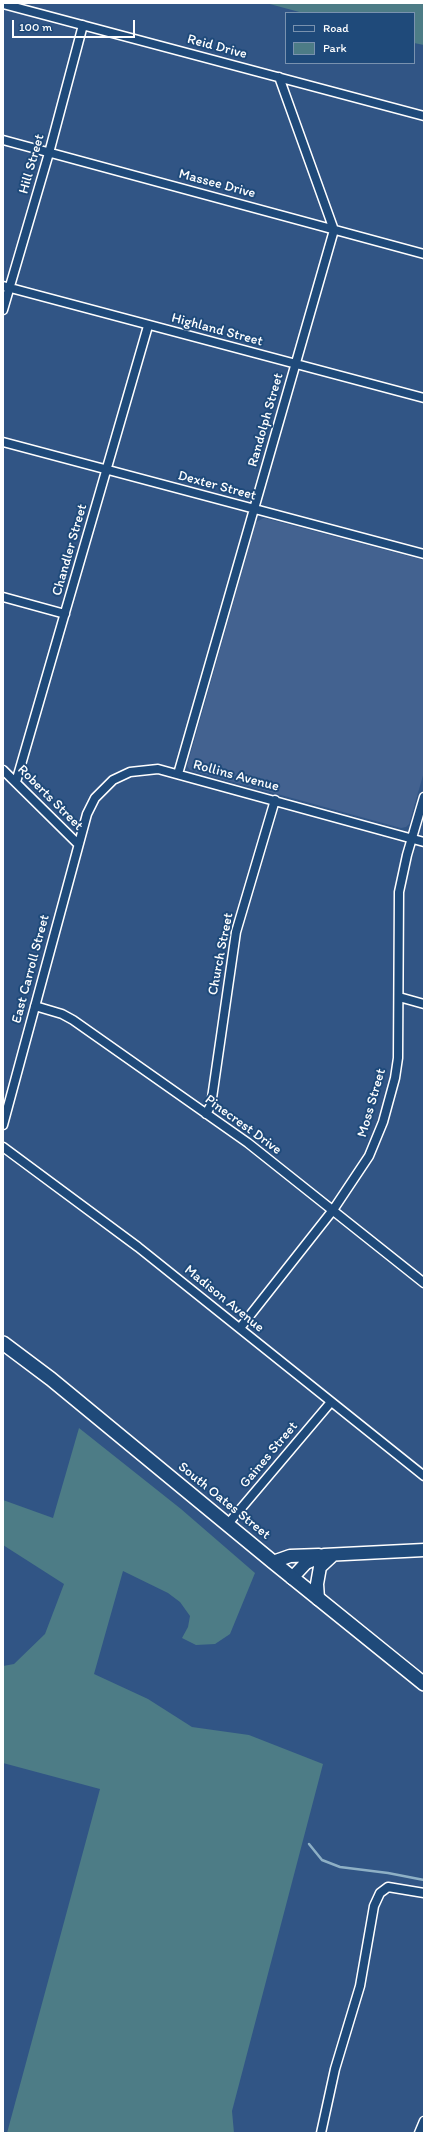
<!DOCTYPE html>
<html>
<head>
<meta charset="utf-8">
<style>
  body { margin:0 }
  #map { position:relative; width:427px; height:2136px; overflow:hidden; background:#315585; font-family:Itim,sans-serif }
  canvas { display:block }
  .frame { position:absolute; inset:0; border:4px solid #fff; pointer-events:none }
  .legend { position:absolute; left:285px; top:12px; width:130px; height:52px; box-sizing:border-box; background:#1f4a7a; border:1px solid #7992af; margin:0; padding:5px 7px; list-style:none; font-size:12px; color:#fff }
  .legend li { display:flex; align-items:center; gap:8px; height:20px }
  .legend b { width:20px; border:1px solid #7992af }
  .scale { position:absolute; left:12px; top:20px; width:123px; height:18px; box-sizing:border-box; border:2px solid #fff; border-top:0; padding-left:5px; font-size:12px; line-height:14px; white-space:nowrap; color:#fff; -webkit-text-stroke:3px #1f4a7a; paint-order:stroke }
</style>
</head>
<body>
<div id="map">
<canvas width="427" height="2136"></canvas>
<div class="frame"></div>
<ul class="legend">
<li><b style="height:5px;background:#1f4a7a"></b>Road</li>
<li><b style="height:11px;background:#4d7c86"></b>Park</li>
</ul>
<div class="scale">100 m</div>
</div>
<script>
const ctx = document.querySelector('canvas').getContext('2d');
ctx.lineJoin = 'round';
function fillPath(path, color) {
  ctx.fillStyle = color;
  ctx.fill(path, 'evenodd');
}
function shape(rows) {
  const path = new Path2D();
  for (const r of rows) {
    path.moveTo(r[0], r[1]);
    for (let i = 2; i < r.length; i += 2) path.lineTo(r[i], r[i + 1]);
  }
  return path;
}
function strokePath(path, color, width, dash) {
  ctx.strokeStyle = color;
  ctx.lineWidth = width;
  ctx.lineCap = dash ? 'butt' : 'round';
  ctx.setLineDash(dash || []);
  ctx.stroke(path);
}
function label(font, color, halo, rows, align = 'center') {
  ctx.font = font + ' Itim,sans-serif';
  ctx.lineWidth = 4;
  ctx.setLineDash([]);
  ctx.textBaseline = 'middle';
  ctx.strokeStyle = halo;
  ctx.fillStyle = color;
  for (const [text, x, y, turn = 0] of rows) {
    ctx.save();
    ctx.translate(x, y);
    ctx.rotate((+turn || 0) * Math.PI / 180);
    ctx.textAlign = isNaN(turn) ? turn : align;
    if (halo) ctx.strokeText(text, 0, 0);
    ctx.fillText(text, 0, 0);
    ctx.restore();
  }
}
const built = shape([
  [264,518,424,560,424,772,409,824,406,827,401,828,190,770,187,766,256,522]
]);
const green = shape([
  [266,3,424,3,424,45,414,43,414,13,303,13],
  [79,1428,181,1509,255,1573,230,1634,215,1644,196,1645,182,1638,188,1627,190,1616,180,1602,168,1593,123,1571,94,1674,148,1699,192,1727,249,1735,323,1764,232,2111,234,2133,7,2133,100,1789,3,1763,3,1666,14,1664,45,1634,64,1584,3,1545,3,1500,53,1518]
]);
const stream = shape([
  [309,1844,322,1860,340,1867,388,1873,424,1880]
]);
const street = shape([
  [3,4,424,116],
  [3,140,424,254],
  [3,286,424,398],
  [3,310,49,153,83,25],
  [3,442,424,554],
  [3,597,65,614],
  [3,770,78,844],
  [178,774,334,230,279,77],
  [16,782,148,326],
  [399,997,424,1004],
  [35,1006,62,1014,73,1020,248,1143,424,1283],
  [206,1114,211,1105,236,932,275,800],
  [3,1125,87,814,95,798,113,780,130,772,158,769,424,842],
  [3,1147,138,1247,424,1476],
  [240,1328,333,1210,369,1156,383,1122,395,1078,398,1058,399,892,407,855,424,797],
  [227,1525,331,1402],
  [321,2133,335,2069,360,1986,374,1906,380,1893,388,1887,424,1893],
  [419,2133,424,2121]
]);
const secondary = shape([
  [273,1562,290,1556,319,1555],
  [292,1578,306,1563,324,1555,424,1550],
  [318,1599,317,1584,320,1567,333,1555]
]);
const primary = shape([
  [3,1343,51,1379,273,1562,424,1684]
]);
const streetNames = [
  ["Reid Drive",217,47,15],
  ["Hill Street",32,164,-74],
  ["Massee Drive",217,184,15],
  ["Highland Street",217,330,15],
  ["Randolph Street",266,420,-74],
  ["Dexter Street",217,486,15],
  ["Chandler Street",70,550,-74],
  ["Rollins Avenue",236,776,15],
  ["Roberts Street",50,798,45],
  ["Church Street",221,954,-79],
  ["East Carroll Street",31,969,-75],
  ["Moss Street",372,1103,-74],
  ["Pinecrest Drive",243,1125,36],
  ["Madison Avenue",224,1299,39],
  ["Gaines Street",269,1455,-50],
  ["South Oates Street",224,1501,39]
];
fillPath(built, '#436290');
fillPath(green, '#4d7c86');
strokePath(stream, '#8eb0c5', 2.5);
strokePath(street, '#fff', 11);
strokePath(secondary, '#fff', 15);
strokePath(primary, '#fff', 16);
strokePath(street, '#1f4a7a', 8);
strokePath(secondary, '#1f4a7a', 12);
strokePath(primary, '#1f4a7a', 13);
label('14px', '#fff', '#1f4a7a', streetNames);
</script>
</body>
</html>
